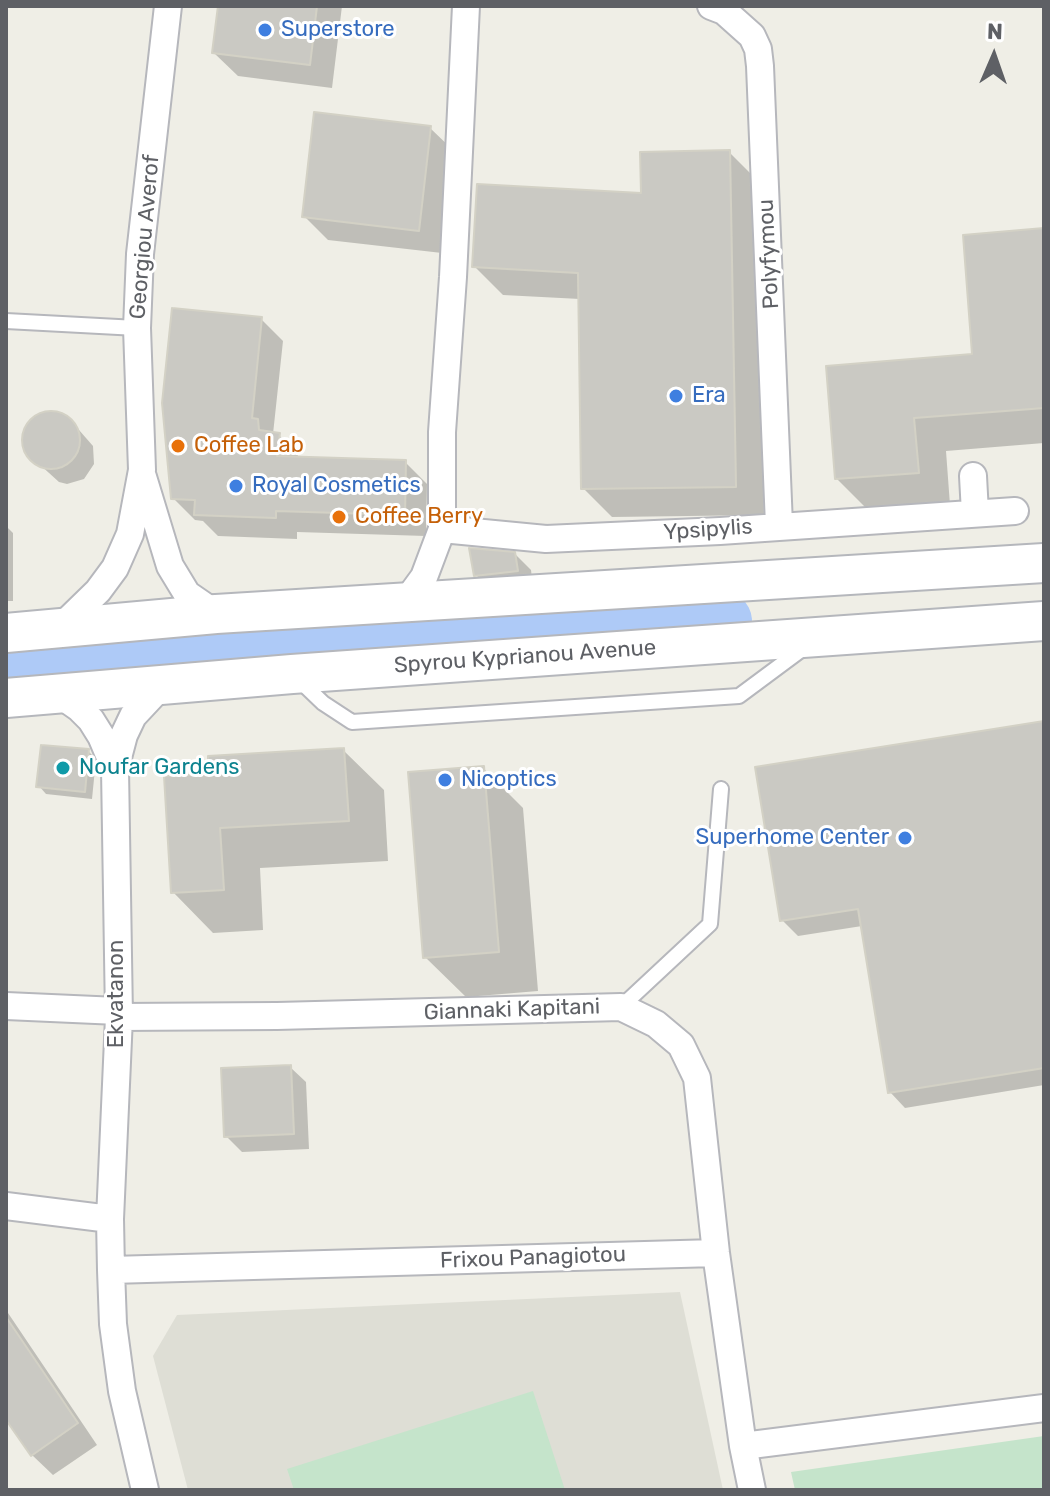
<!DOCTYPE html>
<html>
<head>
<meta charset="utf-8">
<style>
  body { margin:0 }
  #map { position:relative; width:1050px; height:1496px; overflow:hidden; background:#efeee6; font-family:Rubik,sans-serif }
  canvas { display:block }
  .frame { position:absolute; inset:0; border:8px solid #5e6065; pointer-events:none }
  .north { position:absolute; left:954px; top:16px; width:80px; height:80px; -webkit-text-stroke:6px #fff; paint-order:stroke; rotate:2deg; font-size:22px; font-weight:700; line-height:32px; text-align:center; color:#5e6065 }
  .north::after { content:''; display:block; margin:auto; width:28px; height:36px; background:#5e6065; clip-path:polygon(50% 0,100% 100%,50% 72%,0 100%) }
</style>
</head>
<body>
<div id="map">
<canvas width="1050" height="1496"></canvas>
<div class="frame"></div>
<div class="north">N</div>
</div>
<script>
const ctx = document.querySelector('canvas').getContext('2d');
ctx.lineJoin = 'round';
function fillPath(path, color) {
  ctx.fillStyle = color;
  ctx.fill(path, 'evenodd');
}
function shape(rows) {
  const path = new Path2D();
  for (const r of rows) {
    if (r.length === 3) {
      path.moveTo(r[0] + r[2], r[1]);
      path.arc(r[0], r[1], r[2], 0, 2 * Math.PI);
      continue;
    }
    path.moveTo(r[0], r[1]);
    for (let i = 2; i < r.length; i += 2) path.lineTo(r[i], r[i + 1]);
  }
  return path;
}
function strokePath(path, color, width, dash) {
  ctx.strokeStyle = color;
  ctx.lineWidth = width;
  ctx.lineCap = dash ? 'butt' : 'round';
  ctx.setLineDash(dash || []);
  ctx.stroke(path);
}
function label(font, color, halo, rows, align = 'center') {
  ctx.font = font + ' Rubik,sans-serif';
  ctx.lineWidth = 6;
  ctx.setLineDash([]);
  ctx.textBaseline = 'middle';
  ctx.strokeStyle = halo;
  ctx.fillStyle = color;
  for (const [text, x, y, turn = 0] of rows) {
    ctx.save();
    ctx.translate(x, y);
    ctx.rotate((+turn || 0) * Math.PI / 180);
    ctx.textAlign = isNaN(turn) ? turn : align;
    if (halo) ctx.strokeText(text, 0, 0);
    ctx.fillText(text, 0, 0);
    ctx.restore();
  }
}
const education = shape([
  [680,1292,723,1490,188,1490,153,1356,177,1315]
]);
const green = shape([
  [533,1391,565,1490,294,1490,287,1469],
  [1044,1436,1044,1490,795,1490,791,1472]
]);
const shadow = shape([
  [220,6,342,6,332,88,238,76,214,53],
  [430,128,454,151,442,253,328,240,304,216],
  [729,152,758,181,764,515,612,517,583,488,580,299,503,295,474,266,643,195],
  [1044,234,1044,443,946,451,950,505,870,512,837,479,974,356],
  [261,319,283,341,273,434,279,435,301,459,405,462,427,484,426,536,297,532,297,539,218,536,203,521,195,520,173,498],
  [56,414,72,422,93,446,94,464,84,479,67,484,59,482,28,454,25,437,32,421,38,416],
  [6,526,13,533,13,601,6,601],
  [515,554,531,570,533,587,492,591,476,575],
  [1044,723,1044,1085,905,1108,890,1092,862,926,798,936,782,920],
  [343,750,384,790,388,861,260,868,263,930,213,933,173,892,210,775],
  [88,751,96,759,92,799,46,794,39,786],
  [483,768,523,808,538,991,466,997,425,957],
  [290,1067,306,1082,309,1149,242,1152,226,1136],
  [6,1310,97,1445,53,1475,32,1455,6,1416]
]);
const river = shape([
  [6,676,722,621]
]);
const building = shape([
  [218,6,317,6,310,65,212,53,218,6],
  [314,112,431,126,419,231,302,217,314,112],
  [730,150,736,487,581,489,578,273,472,267,477,184,641,193,640,152,730,150],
  [1044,228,1044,408,914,418,919,473,835,479,826,366,972,354,963,235,1044,228],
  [172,308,262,317,252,418,258,419,259,430,280,433,277,456,406,460,405,515,276,511,276,518,194,515,195,500,171,499,162,403,172,308],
  [51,440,29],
  [469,548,515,552,518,571,474,576,469,548],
  [1044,721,1044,1068,888,1093,858,909,780,921,755,767,1044,721],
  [41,745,89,749,85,792,36,787,41,745],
  [344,748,349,821,220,828,224,890,171,893,164,776,208,774,208,756,344,748],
  [484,766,499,952,423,958,408,772,484,766],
  [291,1065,294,1134,224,1137,221,1068,291,1065],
  [6,1317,78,1423,31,1456,6,1420,6,1317]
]);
const service = shape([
  [6,321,137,328],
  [298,679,323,703,352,722,739,696,805,647],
  [621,1007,710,924,721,789]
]);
const minor = shape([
  [711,6,724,11,752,36,758,49,760,66,779,525],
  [973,476,975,513],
  [143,477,170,566,187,594,216,614],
  [442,529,546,539,720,531,1015,511],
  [405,603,424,577,442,529,442,432,453,277,466,6],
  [60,628,98,591,115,568,130,534,142,470,137,328,140,254,168,6],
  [59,694,79,708,91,720,101,736,115,769],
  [6,1006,118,1011],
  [119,1017,277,1016,621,1007,656,1024,681,1045,697,1078,716,1253,743,1446,752,1490],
  [6,1206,110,1219],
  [111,1270,716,1253],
  [743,1446,1044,1408],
  [145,1490,122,1391,113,1324,111,1270,110,1219,119,1017,115,769,124,735,133,716,162,685]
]);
const secondary = shape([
  [6,633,216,614,1044,563],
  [6,698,292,674,1044,621]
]);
const markers = [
  [265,30,8,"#3f7fe0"],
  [676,396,8,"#3f7fe0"],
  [178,446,8,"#e8710a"],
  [236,486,8,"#3f7fe0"],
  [339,517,8,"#e8710a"],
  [63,768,8,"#0f9aa8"],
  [445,780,8,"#3f7fe0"],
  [905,838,8,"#3f7fe0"]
];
const shopNames = [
  ["Superstore",281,30],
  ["Era",692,396],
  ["Royal Cosmetics",252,486],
  ["Nicoptics",461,780],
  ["Superhome Center",889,838,"right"]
];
const streetNames = [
  ["Georgiou Averof",145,237,-85],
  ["Polyfymou",769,254,-93],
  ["Ypsipylis",708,530,-4],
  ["Spyrou Kyprianou Avenue",525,657,-4],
  ["Ekvatanon",117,994,-90],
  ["Giannaki Kapitani",512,1010,-2],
  ["Frixou Panagiotou",533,1258,-2]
];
const foodNames = [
  ["Coffee Lab",194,446],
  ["Coffee Berry",355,517]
];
const cultureNames = [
  ["Noufar Gardens",79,768]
];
fillPath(education, '#deded5');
fillPath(green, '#c5e4cb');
fillPath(shadow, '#0003');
strokePath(river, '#aecaf7', 60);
fillPath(building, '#cac9c3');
strokePath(building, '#d3d1c5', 2);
strokePath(service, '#b6b7bc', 18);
strokePath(minor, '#b6b7bc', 30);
strokePath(secondary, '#b5b7bc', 42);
strokePath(service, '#fff', 14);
strokePath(minor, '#fff', 26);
strokePath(secondary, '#fff', 38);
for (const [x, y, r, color] of markers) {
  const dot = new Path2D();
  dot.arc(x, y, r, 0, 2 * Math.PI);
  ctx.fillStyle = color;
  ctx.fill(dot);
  strokePath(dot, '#fff', 3);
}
label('22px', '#366cbe', '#fff', shopNames, 'left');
label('22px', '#5e6065', '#fff', streetNames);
label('22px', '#c56008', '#fff', foodNames, 'left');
label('22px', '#0d838f', '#fff', cultureNames, 'left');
</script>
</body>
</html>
